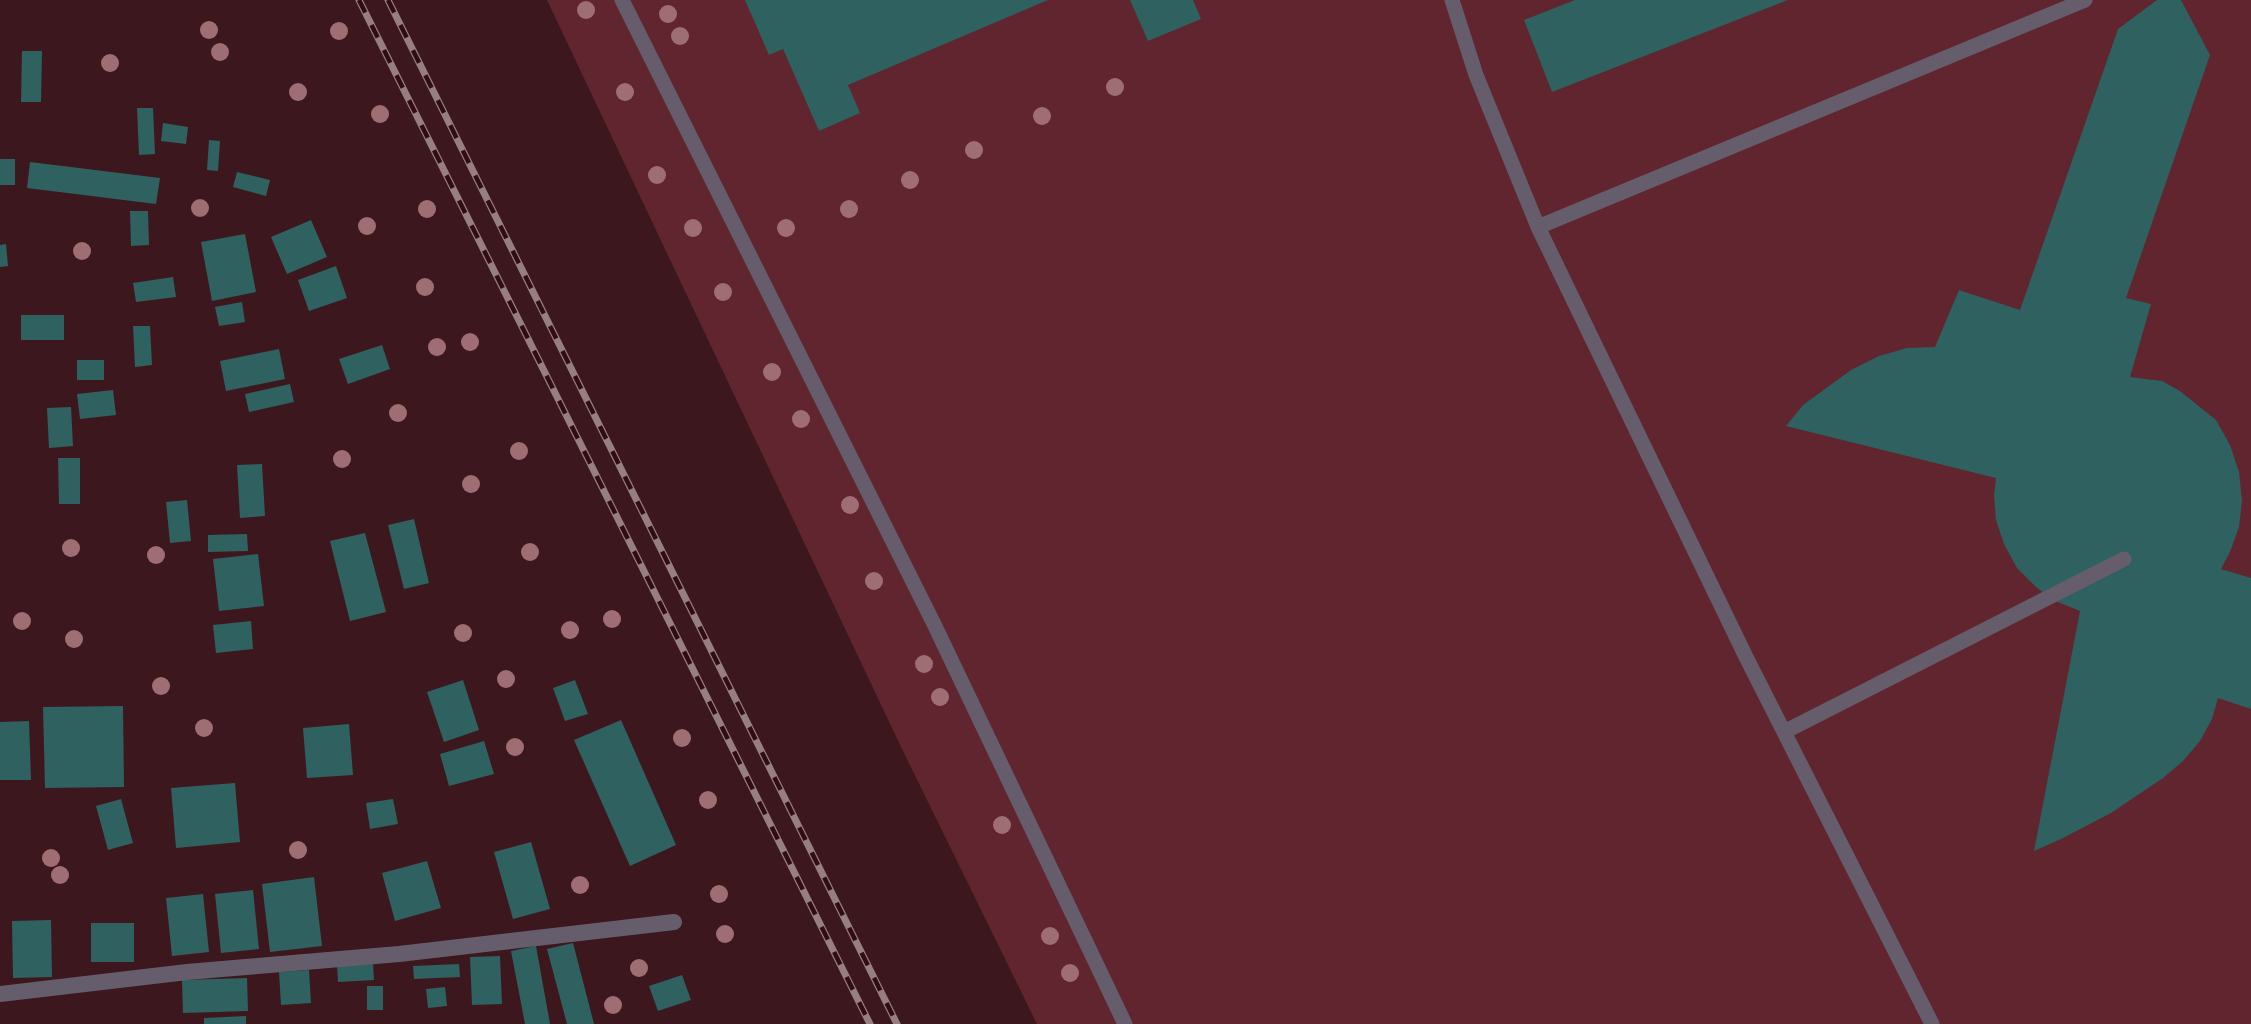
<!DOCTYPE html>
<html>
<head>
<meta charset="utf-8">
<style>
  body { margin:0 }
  canvas { display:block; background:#3c171d }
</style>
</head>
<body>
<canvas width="2251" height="1024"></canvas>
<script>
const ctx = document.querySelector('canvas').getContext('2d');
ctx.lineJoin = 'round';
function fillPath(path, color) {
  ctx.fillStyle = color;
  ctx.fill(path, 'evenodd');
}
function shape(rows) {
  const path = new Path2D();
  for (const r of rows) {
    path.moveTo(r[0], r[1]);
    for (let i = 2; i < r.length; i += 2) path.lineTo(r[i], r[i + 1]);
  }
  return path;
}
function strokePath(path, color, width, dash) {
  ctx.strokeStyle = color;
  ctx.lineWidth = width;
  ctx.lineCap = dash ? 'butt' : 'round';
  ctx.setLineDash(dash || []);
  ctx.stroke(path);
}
const green = shape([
  [547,0,2251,0,2251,1024,1037,1024,902,749]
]);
const building = shape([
  [745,0,1048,0,848,85,860,113,819,131,783,49,769,55],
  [1130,0,1193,0,1201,19,1148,41],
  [1575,0,1788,0,1552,92,1524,20],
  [2157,0,2181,0,2210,55,2126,298,2151,304,2130,377,2162,381,2180,391,2216,420,2230,445,2239,472,2242,501,2239,527,2230,552,2221,569,2251,578,2251,709,2218,698,2212,719,2200,741,2183,761,2163,778,2111,813,2061,839,2034,851,2080,611,2053,600,2036,587,2017,568,2004,544,1996,520,1994,496,1996,478,1786,426,1803,405,1851,370,1879,356,1907,348,1935,347,1959,290,2020,310,2118,29],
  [22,51,42,51,41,102,21,102],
  [137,108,153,108,155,154,139,155],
  [163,123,188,127,186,144,161,141],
  [209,140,220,141,218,171,207,170],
  [0,159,15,159,15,185,0,185],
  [30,162,160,178,156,204,27,188],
  [237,172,270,180,266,196,233,187],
  [130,211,148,211,149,245,131,246],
  [311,220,327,257,287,274,271,237],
  [245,234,256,292,212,301,201,242],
  [6,244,8,266,0,267,0,245],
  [336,266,347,298,309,311,298,280],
  [173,277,176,297,136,302,133,283],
  [242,302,245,322,219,326,215,307],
  [21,315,64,315,64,340,21,340],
  [133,326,150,326,152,365,135,367],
  [382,345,390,369,348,384,339,359],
  [279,349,285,379,226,391,220,361],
  [77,360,104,360,104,380,77,380],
  [290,384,294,402,249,412,245,394],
  [113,390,116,415,80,419,77,394],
  [71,407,73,446,49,448,47,408],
  [58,458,80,458,80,504,59,504],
  [262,464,265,516,240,518,237,465],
  [187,500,191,541,170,543,166,502],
  [414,519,429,583,404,589,388,525],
  [365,533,386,612,350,621,330,541],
  [247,534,248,551,208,552,208,535],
  [258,554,264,606,219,611,213,559],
  [251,621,253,649,216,653,213,625],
  [463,680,479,730,444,742,427,692],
  [575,680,588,714,565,721,553,688],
  [123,706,124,787,45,788,43,707],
  [621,720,676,845,630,866,574,740],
  [29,721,31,780,0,780,0,722],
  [349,724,353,775,307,778,303,728],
  [484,741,494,774,449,786,440,754],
  [235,783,240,842,176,848,171,788],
  [121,799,133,843,108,850,96,806],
  [393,799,398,824,370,829,366,803],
  [531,842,550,909,513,919,494,852],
  [427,861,441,908,395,921,382,873],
  [314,877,322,946,270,952,262,884],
  [253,890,259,949,221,953,215,894],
  [203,894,209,952,172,956,166,898],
  [51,920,52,977,13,978,12,921],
  [91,923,134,923,134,962,91,962],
  [573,943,594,1024,567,1024,547,949],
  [536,946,550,1024,525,1024,511,951],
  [500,956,502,1004,472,1005,470,957],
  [373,963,374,980,338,982,337,965],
  [459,964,460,977,414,979,413,966],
  [309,970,311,1003,281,1005,279,972],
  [682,975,691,1000,658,1011,649,986],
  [247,978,248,1011,183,1013,182,980],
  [367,986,383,986,383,1010,367,1010],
  [445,987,447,1006,428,1008,426,989],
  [246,1016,246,1024,204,1024,204,1018]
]);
const service = shape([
  [622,0,934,624,1125,1024],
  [1452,0,1476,75,1538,227,1746,657,1932,1024],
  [1538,227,2085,0],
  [1784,732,2124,559]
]);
const minor = shape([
  [0,994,187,972,399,954,674,922]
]);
const rail = shape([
  [359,0,870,1024],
  [388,0,897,1024]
]);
const trees = [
  [586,10],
  [668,14],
  [209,30],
  [339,31],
  [680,36],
  [220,52],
  [110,63],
  [1115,87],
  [298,92],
  [625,92],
  [380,114],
  [1042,116],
  [974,150],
  [657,175],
  [910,180],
  [200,208],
  [427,209],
  [849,209],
  [367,226],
  [693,228],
  [786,228],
  [82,251],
  [425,287],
  [723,292],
  [470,342],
  [437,347],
  [772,372],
  [398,413],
  [801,419],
  [519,451],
  [342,459],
  [471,484],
  [850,505],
  [71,548],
  [530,552],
  [156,555],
  [874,581],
  [612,619],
  [22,621],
  [570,630],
  [463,633],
  [74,639],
  [924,664],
  [506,679],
  [161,686],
  [940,697],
  [204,728],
  [682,738],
  [515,747],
  [708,800],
  [1002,825],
  [298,850],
  [51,858],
  [60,875],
  [580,885],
  [719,894],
  [725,934],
  [1050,936],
  [639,968],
  [1070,973],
  [613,1005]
];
fillPath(green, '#60252f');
fillPath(building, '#2e615f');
strokePath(service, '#665d6c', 15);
strokePath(minor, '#665d6c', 16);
strokePath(rail, '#977e82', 7);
strokePath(rail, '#310d13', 4.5, [14]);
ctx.fillStyle = '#9f6e74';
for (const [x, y] of trees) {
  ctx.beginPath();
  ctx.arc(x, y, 9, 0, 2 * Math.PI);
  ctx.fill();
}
</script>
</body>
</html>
